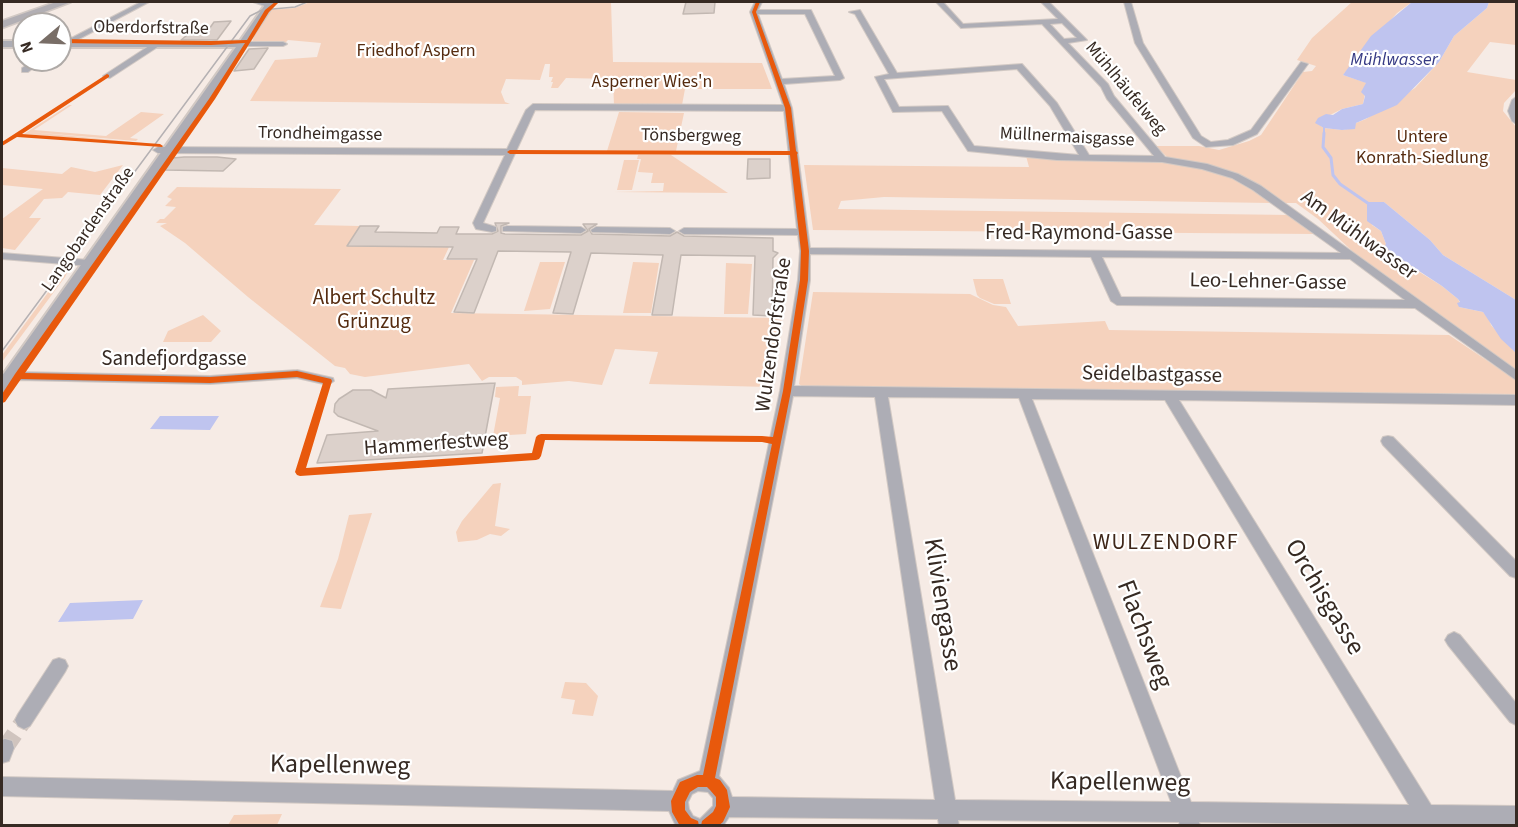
<!DOCTYPE html>
<html>
<head>
<meta charset="utf-8">
<style>
  body { margin:0 }
  #map { position:relative; width:1518px; height:827px; overflow:hidden; background:#f6ebe5; font-family:"Source Sans 3",sans-serif }
  canvas { display:block }
  .frame { position:absolute; inset:0; border:3px solid #362a23; pointer-events:none }
  .north { position:absolute; left:12px; top:12px; width:60px; height:60px; box-sizing:border-box; background:#fff; border:2px solid #afaaa7; border-radius:50%; rotate:251deg; font-size:16px; font-weight:700; line-height:24px; text-align:center; color:#362a23 }
  .north::after { content:''; display:block; margin:auto; width:21px; height:27px; background:#796e67; clip-path:polygon(50% 0,100% 100%,50% 72%,0 100%) }
</style>
</head>
<body>
<div id="map">
<canvas width="1518" height="827"></canvas>
<div class="frame"></div>
<div class="north">N</div>
</div>
<script>
const ctx = document.querySelector('canvas').getContext('2d');
ctx.lineJoin = 'round';
function fillPath(path, color) {
  ctx.fillStyle = color;
  ctx.fill(path, 'evenodd');
}
function shape(rows) {
  const path = new Path2D();
  for (const r of rows) {
    path.moveTo(r[0], r[1]);
    for (let i = 2; i < r.length; i += 2) path.lineTo(r[i], r[i + 1]);
  }
  return path;
}
function strokePath(path, color, width, dash) {
  ctx.strokeStyle = color;
  ctx.lineWidth = width;
  ctx.lineCap = dash ? 'butt' : 'round';
  ctx.setLineDash(dash || []);
  ctx.stroke(path);
}
function label(font, color, halo, rows, align = 'center') {
  ctx.font = font + ' "Source Sans 3",sans-serif';
  ctx.lineWidth = 4.5;
  ctx.setLineDash([]);
  ctx.textBaseline = 'middle';
  ctx.strokeStyle = halo;
  ctx.fillStyle = color;
  for (const [text, x, y, turn = 0] of rows) {
    ctx.save();
    ctx.translate(x, y);
    ctx.rotate((+turn || 0) * Math.PI / 180);
    ctx.textAlign = isNaN(turn) ? turn : align;
    if (halo) ctx.strokeText(text, 0, 0);
    ctx.fillText(text, 0, 0);
    ctx.restore();
  }
}
const green = shape([
  [310,2,611,2,613,62,762,63,772,89,685,89,682,105,614,105,613,79,566,78,558,88,551,88,553,82,551,82,553,77,549,77,550,64,545,64,540,80,506,79,501,92,505,102,510,104,250,101,275,60,317,57,321,43,288,40,285,43,252,43,255,32,270,10,295,8],
  [1352,2,1412,2,1397,13,1343,75,1367,83,1363,104,1342,109,1330,115,1318,124,1324,128,1343,130,1353,128,1356,123,1366,119,1415,88,1439,62,1454,36,1487,8,1489,2,1516,2,1516,45,1490,42,1467,72,1516,80,1516,90,1504,103,1503,111,1516,127,1516,300,1443,255,1430,240,1384,202,1367,202,1372,225,1381,231,1386,244,1421,273,1442,286,1458,299,1460,303,1459,307,1483,312,1489,319,1491,325,1516,353,1516,371,1365,263,1318,219,1296,203,1286,203,1247,180,1169,159,1156,146,1199,146,1219,150,1249,141,1261,135,1303,72,1312,71,1316,66,1297,60,1312,38],
  [69,105,72,105,34,130,106,136,141,112,164,114,130,138,138,139,136,141,30,132,145,143,142,144,24,134],
  [619,112,684,113,676,151,607,151],
  [638,155,671,155,728,193,614,192,663,191,664,183,651,183,653,173,638,172,641,159,637,159],
  [1026,156,1077,161,1152,160,1221,172,1244,183,1271,203,884,197,841,201,838,209,1291,215,1315,234,813,230,804,165,1029,167],
  [624,160,639,160,632,190,617,190],
  [123,165,100,195,68,192,62,198,44,199,29,218,41,218,15,250,2,248,2,219,43,189,2,185,2,168,62,174,71,167,95,172],
  [177,187,341,189,314,225,360,226,347,246,449,247,443,260,474,260,451,313,782,318,769,387,649,384,658,352,615,349,602,385,569,381,522,385,522,381,516,377,489,377,482,381,469,364,365,377,350,374,345,368,335,366,248,297,185,243,160,226,167,223,156,223,160,219,164,219,176,207,165,206,172,199,167,197],
  [540,262,565,262,550,309,524,311],
  [633,262,659,263,651,313,623,313],
  [726,263,752,264,748,314,724,314],
  [66,268,68,271,65,277,2,362,2,355],
  [973,279,1003,279,1011,304,994,304,980,298,977,295],
  [813,292,970,294,993,305,1006,307,1018,326,1105,321,1109,330,1449,335,1516,380,1516,394,804,388,799,384],
  [203,315,221,331,211,342,163,342,168,331],
  [519,386,518,396,531,396,526,434,493,436,500,398,495,397,496,387],
  [501,483,495,526,510,529,501,536,490,534,477,540,458,542,456,532,462,521,493,484],
  [372,513,341,609,320,607,338,559,349,515],
  [565,682,586,683,598,696,593,716,572,714,575,700,561,698],
  [282,814,277,825,228,825,234,815]
]);
const water = shape([
  [1412,2,1489,2,1487,8,1454,36,1439,62,1397,105,1356,123,1355,129,1342,130,1324,128,1315,123,1318,118,1326,114,1333,115,1342,109,1363,104,1365,96,1361,92,1366,83,1343,75,1371,36],
  [1367,202,1384,202,1430,240,1443,255,1516,300,1516,353,1501,339,1483,312,1459,307,1457,303,1460,302,1458,299,1442,286,1390,252,1385,245,1386,244,1381,231,1367,221],
  [160,416,219,416,210,430,150,429],
  [143,600,133,619,58,622,70,603]
]);
const streamFar1 = shape([
  [1324,135,1324,124]
]);
const stream = shape([
  [1324,133,1323,147,1331,158,1333,175,1340,184,1369,204]
]);
const building = shape([
  [686,2,715,2,714,13,683,14,686,2],
  [231,21,217,40,181,40,191,32,207,32,214,22,231,21],
  [268,48,254,69,234,71,249,49,268,48],
  [184,157,217,157,236,159,223,171,165,170,173,158,184,157],
  [748,159,770,159,770,178,747,179,748,159],
  [495,223,509,223,501,226,501,233,505,234,581,235,588,231,583,224,597,224,589,229,592,234,670,236,677,232,684,236,773,238,773,251,778,253,773,258,772,316,753,315,755,256,681,255,672,315,652,315,663,255,591,253,573,314,553,313,571,252,498,251,474,313,454,312,477,259,447,259,453,247,347,246,360,226,379,226,375,232,437,233,440,227,459,227,456,234,492,234,498,231,495,223],
  [495,383,482,453,317,463,327,435,378,431,338,416,334,412,335,404,339,399,353,390,371,390,386,398,388,389,495,383]
]);
const minorTunnel = shape([
  [5,748,24,720]
]);
const minor = shape([
  [141,2,149,2,60,49,60,44,141,2],
  [253,2,263,2,272,5,268,7,253,2],
  [755,2,762,2,758,10,811,10,844,78,840,80,784,84,792,108,810,248,1341,253,1253,190,1232,178,1202,169,1162,162,1057,160,968,151,942,111,893,112,875,77,889,74,855,14,849,12,860,10,897,73,1022,64,1057,103,1089,155,1154,156,1107,99,1101,87,1042,24,961,28,936,2,943,2,963,24,1058,19,1041,2,1049,2,1087,40,1068,43,1108,84,1114,96,1165,157,1207,164,1238,174,1261,186,1516,370,1516,380,1415,308,1117,305,1111,301,1091,257,810,254,810,280,794,386,1516,395,1516,405,1179,400,1431,805,1516,806,1516,826,1199,822,1200,826,1180,826,1179,822,958,820,959,826,939,826,938,819,729,817,723,826,676,826,669,811,2,796,2,777,673,791,678,780,700,771,780,391,798,280,800,251,798,235,684,234,679,231,684,228,797,229,784,111,535,110,483,223,496,227,496,231,492,232,476,229,473,223,505,155,158,153,153,150,158,147,507,149,526,110,533,104,783,105,750,12,755,2],
  [758,14,805,14,835,76,782,79,758,14],
  [1062,23,1077,38,1064,39,1050,24,1062,23],
  [1017,69,1050,106,1079,155,974,146,948,106,899,107,884,79,1017,69],
  [1102,257,1350,259,1405,300,1121,297,1102,257],
  [793,396,875,397,935,800,732,797,729,788,719,776,793,396],
  [888,397,1019,398,1171,802,955,800,888,397],
  [1032,399,1165,400,1409,805,1191,802,1032,399],
  [698,791,708,792,713,798,713,806,700,819,693,816,689,809,688,802,692,794,698,791],
  [1124,2,1131,2,1143,43,1201,136,1211,142,1228,140,1251,130,1301,62,1308,64,1257,134,1233,145,1206,147,1193,138,1135,43,1124,2],
  [242,42,283,42,287,44,283,46,239,46,238,44,242,42],
  [152,44,159,46,110,78,103,76,152,44],
  [35,60,44,60,28,72,22,72,22,68,35,60],
  [1516,97,1516,124,1512,121,1508,111,1512,100,1516,97],
  [507,226,581,227,586,230,581,233,503,231,503,227,507,226],
  [596,227,670,228,675,231,670,234,592,232,591,230,596,227],
  [2,253,89,260,95,263,89,266,2,259,2,253],
  [297,370,333,378,334,381,328,385,297,378,210,384,18,380,2,382,2,374,18,372,210,376,297,370],
  [1388,436,1393,437,1516,561,1516,578,1510,576,1383,445,1381,441,1383,437,1388,436],
  [1454,632,1460,635,1516,703,1516,725,1510,722,1448,645,1445,640,1448,635,1454,632],
  [59,658,65,660,68,666,65,672,30,726,24,729,18,726,15,720,18,714,53,660,59,658],
  [5,739,12,741,14,748,9,761,2,763,2,740,5,739]
]);
const tertiary = shape([
  [267,2,275,2,201,113,8,391,2,392,2,376,236,47,60,47,60,41,215,43,240,41,267,2],
  [2,41,24,41,24,47,2,47,2,41]
]);
const primary = shape([
  [56,2,71,2,2,28,2,21,56,2]
]);
const tram = shape([
  [2,351,250,16,262,10,295,7,307,2]
]);
const cycleway = shape([
  [275,2,279,2,269,12,215,99,25,373,210,377,297,371,331,379,332,381,306,468,532,453,536,437,538,435,541,434,762,436,773,437,783,391,800,280,801,251,790,155,510,154,507,152,510,150,790,151,785,108,752,12,756,2,760,2,756,12,791,108,796,151,798,153,797,154,809,251,808,280,791,391,715,778,720,780,727,790,730,807,723,822,718,826,701,826,702,821,713,812,716,806,716,797,710,790,707,787,698,787,690,792,685,802,685,810,691,818,698,821,699,826,680,826,672,812,671,801,680,782,697,775,703,775,772,444,762,442,545,440,541,456,539,459,536,460,300,476,297,475,295,472,323,383,297,377,210,383,21,379,5,402,2,403,2,394,15,374,209,99,245,43,211,45,60,43,60,39,211,41,247,40,265,10,275,2],
  [107,74,109,75,109,77,22,134,160,144,163,146,162,147,17,137,2,146,2,142,107,74]
]);
const farStreetnames = [
  ["Oberdorfstraße",151,29,1],
  ["Mühlhäufelweg",1125,89,50],
  ["Trondheimgasse",320,135,1],
  ["Tönsbergweg",691,137,1],
  ["Müllnermaisgasse",1067,138,3],
  ["Langobardenstraße",89,230,-55]
];
const farParknames = [
  ["Friedhof Aspern",416,52],
  ["Asperner Wies'n",652,83],
  ["Untere",1422,138],
  ["Konrath-Siedlung",1422,159]
];
const farWaternames = [
  ["Mühlwasser",1394,61]
];
const streetNames = [
  ["Fred-Raymond-Gasse",1079,234],
  ["Am Mühlwasser",1358,236,36],
  ["Leo-Lehner-Gasse",1268,283,1],
  ["Wulzendorfstraße",775,335,-82],
  ["Sandefjordgasse",174,360],
  ["Seidelbastgasse",1152,376,1],
  ["Hammerfestweg",436,445,-4]
];
const parkNames = [
  ["Albert Schultz",374,299],
  ["Grünzug",374,323]
];
const neighbourhoodNames = [
  ["WULZENDORF",1166,544]
];
const nearStreetnames = [
  ["Orchisgasse",1323,598,59],
  ["Kliviengasse",941,605,81],
  ["Flachsweg",1143,635,69],
  ["Kapellenweg",340,767,1],
  ["Kapellenweg",1120,784,1]
];
fillPath(green, '#f5d2bd');
fillPath(water, '#bfc4ef');
strokePath(streamFar1, '#bfc4ef', 2);
strokePath(stream, '#bfc4ef', 3);
fillPath(building, '#dcd1cb');
strokePath(building, '#c2b8b2', 1.5);
strokePath(minorTunnel, '#d0c4be', 17, [17, 9]);
strokePath(minor, '#d2c9c4', 2);
strokePath(tertiary, '#d2c9c4', 4);
strokePath(primary, '#d2c9c4', 3);
fillPath(minor, '#adadb5');
fillPath(tertiary, '#adadb5');
fillPath(primary, '#b2afb4');
strokePath(tram, '#b5b1b3', 1.5);
fillPath(cycleway, '#e8590c');
label('18px', '#362a23', '#fff', farStreetnames);
label('18px', '#562c10', '#fff', farParknames);
label('italic 18px', '#353983', '#fff', farWaternames);
label('21px', '#362a23', '#fff', streetNames);
label('21px', '#562c10', '#fff', parkNames);
ctx.letterSpacing = '1.5px';
label('22px', '#3f2719', '#fff', neighbourhoodNames);
ctx.letterSpacing = '0px';
label('26px', '#362a23', '#fff', nearStreetnames);
</script>
</body>
</html>
